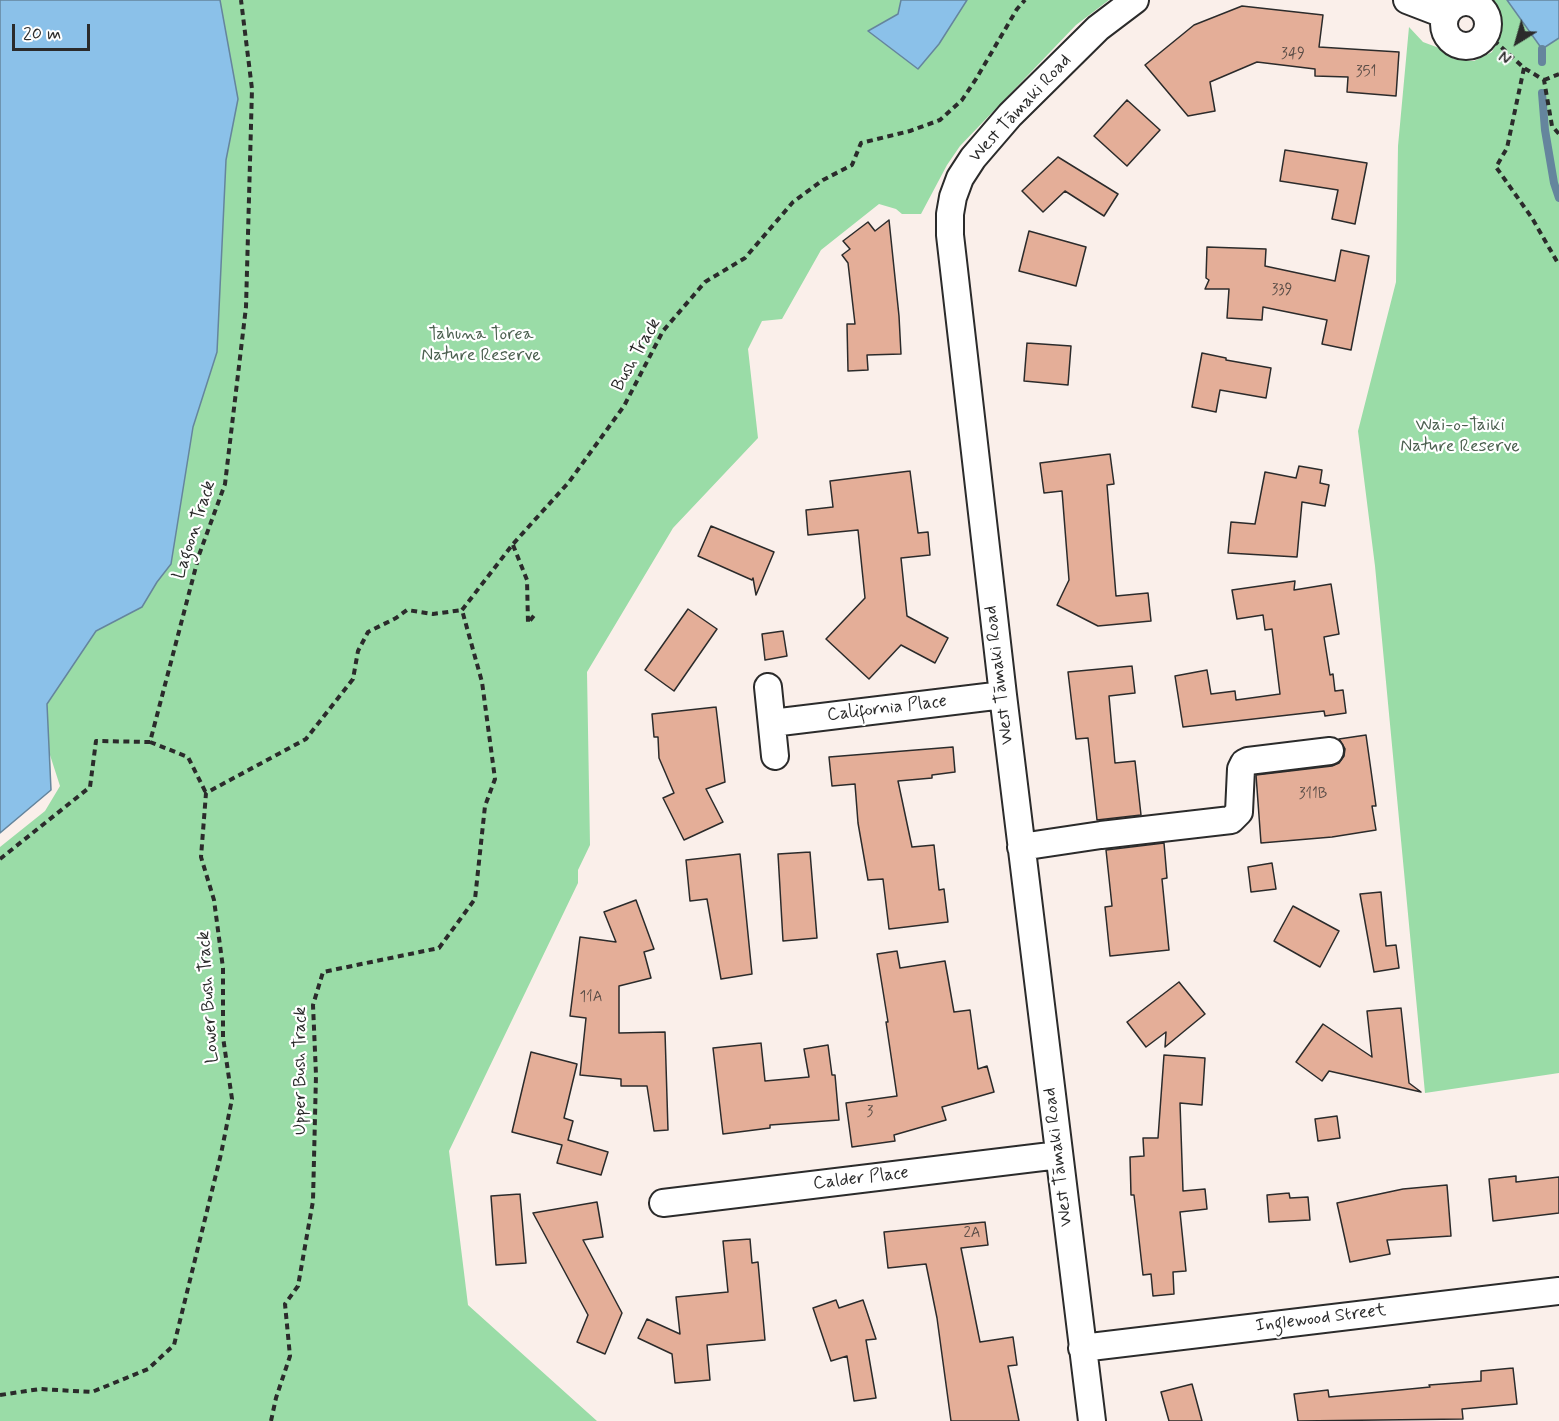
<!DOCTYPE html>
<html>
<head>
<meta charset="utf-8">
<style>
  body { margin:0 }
  #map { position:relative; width:1559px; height:1421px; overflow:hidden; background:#faefea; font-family:Mynerve,sans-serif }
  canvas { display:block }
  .north { position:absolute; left:1487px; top:12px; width:60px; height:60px; -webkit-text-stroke:4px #fff; paint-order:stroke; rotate:217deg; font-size:16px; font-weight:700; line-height:24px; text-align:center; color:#2b2b2b }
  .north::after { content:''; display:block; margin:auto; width:21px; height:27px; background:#2b2b2b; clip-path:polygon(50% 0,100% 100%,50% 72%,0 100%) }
  .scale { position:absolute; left:12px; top:24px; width:78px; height:27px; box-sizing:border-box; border:3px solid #2b2b2b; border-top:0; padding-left:8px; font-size:18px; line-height:21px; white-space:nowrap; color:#2b2b2b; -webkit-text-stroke:4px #fff; paint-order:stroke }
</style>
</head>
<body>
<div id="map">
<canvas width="1559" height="1421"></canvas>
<div class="north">N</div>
<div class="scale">20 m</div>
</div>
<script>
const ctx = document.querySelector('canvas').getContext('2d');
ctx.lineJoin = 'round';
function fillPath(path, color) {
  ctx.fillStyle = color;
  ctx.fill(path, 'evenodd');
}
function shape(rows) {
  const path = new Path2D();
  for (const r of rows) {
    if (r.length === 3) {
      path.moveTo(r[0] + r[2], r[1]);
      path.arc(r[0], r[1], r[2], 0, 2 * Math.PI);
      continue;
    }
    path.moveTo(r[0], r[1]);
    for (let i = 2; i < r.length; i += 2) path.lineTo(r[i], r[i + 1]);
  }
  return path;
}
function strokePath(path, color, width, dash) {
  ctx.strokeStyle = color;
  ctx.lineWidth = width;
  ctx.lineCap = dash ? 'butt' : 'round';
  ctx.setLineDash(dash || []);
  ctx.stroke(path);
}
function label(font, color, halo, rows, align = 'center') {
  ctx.font = font + ' Mynerve,sans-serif';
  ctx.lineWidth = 4.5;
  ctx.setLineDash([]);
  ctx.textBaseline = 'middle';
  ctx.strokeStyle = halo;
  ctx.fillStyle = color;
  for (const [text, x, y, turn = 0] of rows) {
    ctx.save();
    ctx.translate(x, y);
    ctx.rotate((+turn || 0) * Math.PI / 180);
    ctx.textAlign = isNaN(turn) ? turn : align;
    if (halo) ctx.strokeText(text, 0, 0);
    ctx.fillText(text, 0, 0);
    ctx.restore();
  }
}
const green = shape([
  [0,0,1109,0,1076,25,960,146,947,165,921,214,902,214,896,209,879,204,821,250,782,319,762,321,748,349,758,438,673,528,587,672,590,845,578,870,578,883,449,1151,468,1305,597,1421,0,1421,0,847,45,811,60,786,50,755,51,790,0,833],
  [1491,0,1559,0,1559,1073,1425,1093,1375,566,1358,431,1396,282,1398,146,1409,27,1423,42,1439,48,1454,59,1474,61,1492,52,1500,35,1500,12]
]);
const water = shape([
  [0,0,220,0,238,99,226,160,217,352,193,427,171,564,157,582,142,607,96,631,47,704,51,790,0,833,0,0],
  [901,0,967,0,939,44,918,69,868,31,898,14,901,0],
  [1507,0,1559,0,1559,38,1542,49,1507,0]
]);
const stream = shape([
  [1542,49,1542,62],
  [1542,93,1545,130,1554,183,1559,198]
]);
const building = shape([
  [1242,6,1323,15,1319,47,1399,52,1396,96,1347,92,1348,77,1315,76,1315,69,1257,62,1210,82,1215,111,1188,116,1145,65,1194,25,1242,6],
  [1127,100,1160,130,1127,166,1094,136,1127,100],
  [1285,150,1367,163,1355,224,1332,219,1338,190,1280,181,1285,150],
  [1058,157,1118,194,1104,216,1065,191,1043,212,1022,191,1058,157],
  [889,220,899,316,901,354,867,355,868,370,848,371,847,324,855,324,848,263,842,255,850,249,843,241,868,222,875,231,889,220],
  [1029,231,1086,247,1076,286,1019,271,1029,231],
  [1207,247,1266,249,1265,266,1335,281,1341,250,1369,256,1351,350,1322,344,1327,320,1263,307,1262,320,1227,318,1229,289,1205,289,1209,280,1206,278,1207,247],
  [1027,343,1071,346,1068,385,1024,381,1027,343],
  [1202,353,1226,358,1226,360,1271,368,1266,398,1220,390,1216,412,1192,407,1202,353],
  [1110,454,1114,484,1107,485,1116,596,1148,593,1151,621,1098,626,1057,605,1069,580,1062,491,1044,493,1040,463,1110,454],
  [1299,466,1322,470,1320,483,1329,485,1325,506,1302,502,1297,557,1228,553,1231,522,1255,524,1265,472,1296,478,1299,466],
  [910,471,918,533,928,532,930,555,901,558,907,616,948,638,935,663,901,645,869,679,826,639,865,598,858,530,808,535,806,510,833,507,830,481,910,471],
  [711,526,774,552,756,595,753,578,752,580,698,556,711,526],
  [1295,581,1294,590,1331,584,1339,634,1324,637,1330,675,1333,674,1335,691,1343,690,1346,713,1325,716,1324,711,1183,727,1175,676,1207,670,1211,694,1235,691,1236,700,1280,694,1272,629,1265,630,1263,615,1237,619,1232,590,1295,581],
  [688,609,717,629,674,691,645,670,688,609],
  [783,631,787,656,765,660,762,634,783,631],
  [1132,666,1135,693,1109,696,1115,763,1135,761,1141,815,1097,820,1088,738,1076,739,1068,672,1132,666],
  [716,707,725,782,706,789,723,822,684,840,663,798,674,793,659,758,658,737,654,737,652,714,716,707],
  [1366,735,1376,806,1372,806,1376,830,1332,837,1261,843,1256,775,1332,766,1339,763,1344,756,1345,749,1339,739,1366,735],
  [953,747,955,772,932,775,932,778,898,781,912,847,934,845,939,890,944,889,948,922,889,929,883,879,868,880,858,823,855,784,832,786,829,757,953,747],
  [1164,843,1167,878,1162,879,1169,950,1110,956,1105,907,1112,906,1106,850,1164,843],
  [810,852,817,938,783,941,778,854,810,852],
  [740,854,752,974,721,979,707,899,690,901,686,860,740,854],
  [1272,863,1276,889,1251,892,1248,867,1272,863],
  [1381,892,1386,946,1396,945,1399,968,1374,972,1360,894,1381,892],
  [636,900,654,949,644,952,651,978,619,986,619,1033,665,1032,668,1130,654,1131,647,1086,621,1086,621,1079,580,1075,586,1018,570,1016,580,937,616,942,604,912,636,900],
  [1293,906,1339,931,1320,967,1274,941,1293,906],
  [897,951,900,968,945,961,954,1012,970,1010,978,1069,987,1066,994,1092,942,1107,946,1120,894,1135,895,1141,852,1147,846,1103,897,1096,886,1022,888,1022,877,954,897,951],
  [1179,982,1205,1014,1165,1047,1166,1032,1146,1047,1127,1022,1179,982],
  [1401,1008,1409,1083,1421,1092,1329,1071,1322,1081,1296,1062,1323,1024,1372,1057,1367,1011,1401,1008],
  [761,1043,765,1081,809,1077,804,1049,828,1045,832,1075,835,1075,839,1120,770,1125,770,1128,723,1134,713,1048,761,1043],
  [531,1052,577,1064,564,1118,573,1121,568,1140,608,1152,601,1175,557,1163,562,1145,512,1132,531,1052],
  [1164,1055,1205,1058,1202,1105,1180,1103,1183,1191,1205,1189,1207,1209,1180,1212,1186,1271,1173,1272,1174,1294,1153,1296,1151,1274,1143,1275,1134,1195,1131,1195,1130,1157,1144,1156,1143,1138,1158,1138,1164,1055],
  [1337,1116,1340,1138,1318,1141,1315,1119,1337,1116],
  [1516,1176,1516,1182,1559,1177,1559,1213,1493,1221,1489,1179,1516,1176],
  [1447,1185,1451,1236,1387,1240,1390,1254,1350,1262,1337,1203,1403,1189,1447,1185],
  [1289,1193,1290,1198,1308,1197,1310,1220,1269,1222,1267,1195,1289,1193],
  [520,1194,526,1263,496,1265,491,1196,520,1194],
  [597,1202,603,1237,583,1240,622,1313,605,1354,577,1342,588,1315,533,1213,597,1202],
  [985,1222,988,1245,961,1248,980,1342,1013,1337,1017,1365,1008,1366,1019,1421,951,1421,937,1318,926,1264,888,1268,884,1232,985,1222],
  [750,1239,752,1263,758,1262,765,1340,707,1345,710,1380,675,1383,672,1354,638,1338,647,1319,680,1334,676,1297,728,1292,723,1241,750,1239],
  [836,1300,839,1308,863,1300,876,1339,866,1340,876,1398,854,1401,847,1356,831,1361,813,1308,836,1300],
  [1513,1368,1517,1404,1462,1409,1463,1419,1298,1421,1294,1394,1328,1390,1329,1397,1430,1387,1429,1385,1481,1381,1481,1371,1513,1368],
  [1192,1384,1202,1421,1169,1421,1161,1392,1192,1384]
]);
const path = shape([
  [1486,33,1524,68,1544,80,1552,126,1559,134],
  [1524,68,1507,148,1496,167,1532,218,1559,265],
  [1544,80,1559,74],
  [513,545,527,580,528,623,536,613],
  [462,610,513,544,569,482,624,406,663,331,705,282,745,258,793,202,823,180,852,165,861,143,910,131,940,120,962,100,976,79,1017,9,1025,0],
  [150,742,188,757,206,793],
  [0,859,90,787,96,741,150,742,199,555,225,484,246,307,252,89,241,0],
  [0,1395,40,1389,92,1392,148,1369,174,1345,221,1154,232,1099,223,1037,223,968,214,900,201,857,206,793,306,739,353,679,358,651,368,632,396,618,407,610,433,614,462,610],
  [271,1421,276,1398,290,1356,285,1304,298,1286,313,1201,316,1075,313,1005,323,972,439,948,475,899,485,806,495,779,482,682,462,610]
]);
const minor = shape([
  [1407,0,1446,15],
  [1466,24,22],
  [768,687,775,756],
  [772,723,1003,695],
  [1021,847,1101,835,1231,820,1239,812,1241,769,1244,763,1248,761,1330,751],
  [663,1203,1059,1155],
  [1082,1348,1559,1291],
  [1092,1421,1003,695,950,235,950,214,953,197,960,178,973,158,1010,115,1098,28,1135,0]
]);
const numberNames = [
  ["349",1293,55],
  ["351",1366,73],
  ["339",1282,291],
  ["311B",1313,795],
  ["11A",591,998],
  ["3",870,1113],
  ["2A",972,1234]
];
const streetNames = [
  ["West Tāmaki Road",1021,109,-47],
  ["Bush Track",637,355,-61],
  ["Lagoon Track",195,530,-72],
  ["West Tāmaki Road",1000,675,-97],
  ["California Place",887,709,-7],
  ["Lower Bush Track",209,997,-94],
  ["Upper Bush Track",301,1071,-90],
  ["West Tāmaki Road",1059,1157,-97],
  ["Calder Place",861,1179,-7],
  ["Inglewood Street",1321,1319,-7]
];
const parkNames = [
  ["Tahuna Torea",481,335],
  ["Nature Reserve",481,356],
  ["Wai-o-Taiki",1460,426],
  ["Nature Reserve",1460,447]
];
fillPath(green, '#9adca7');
fillPath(water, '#8bc1e9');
strokePath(water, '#65859d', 1.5);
strokePath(stream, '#65859d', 8);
fillPath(building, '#e4ae98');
strokePath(building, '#2b2b2b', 1.5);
strokePath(minor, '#2b2b2b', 30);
strokePath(path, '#2b2b2b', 4, [6, 4.5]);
strokePath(minor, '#fff', 26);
label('15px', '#594c46', null, numberNames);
label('18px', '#2b2b2b', '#fff', streetNames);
label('18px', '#4c6050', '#fff', parkNames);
</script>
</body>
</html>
